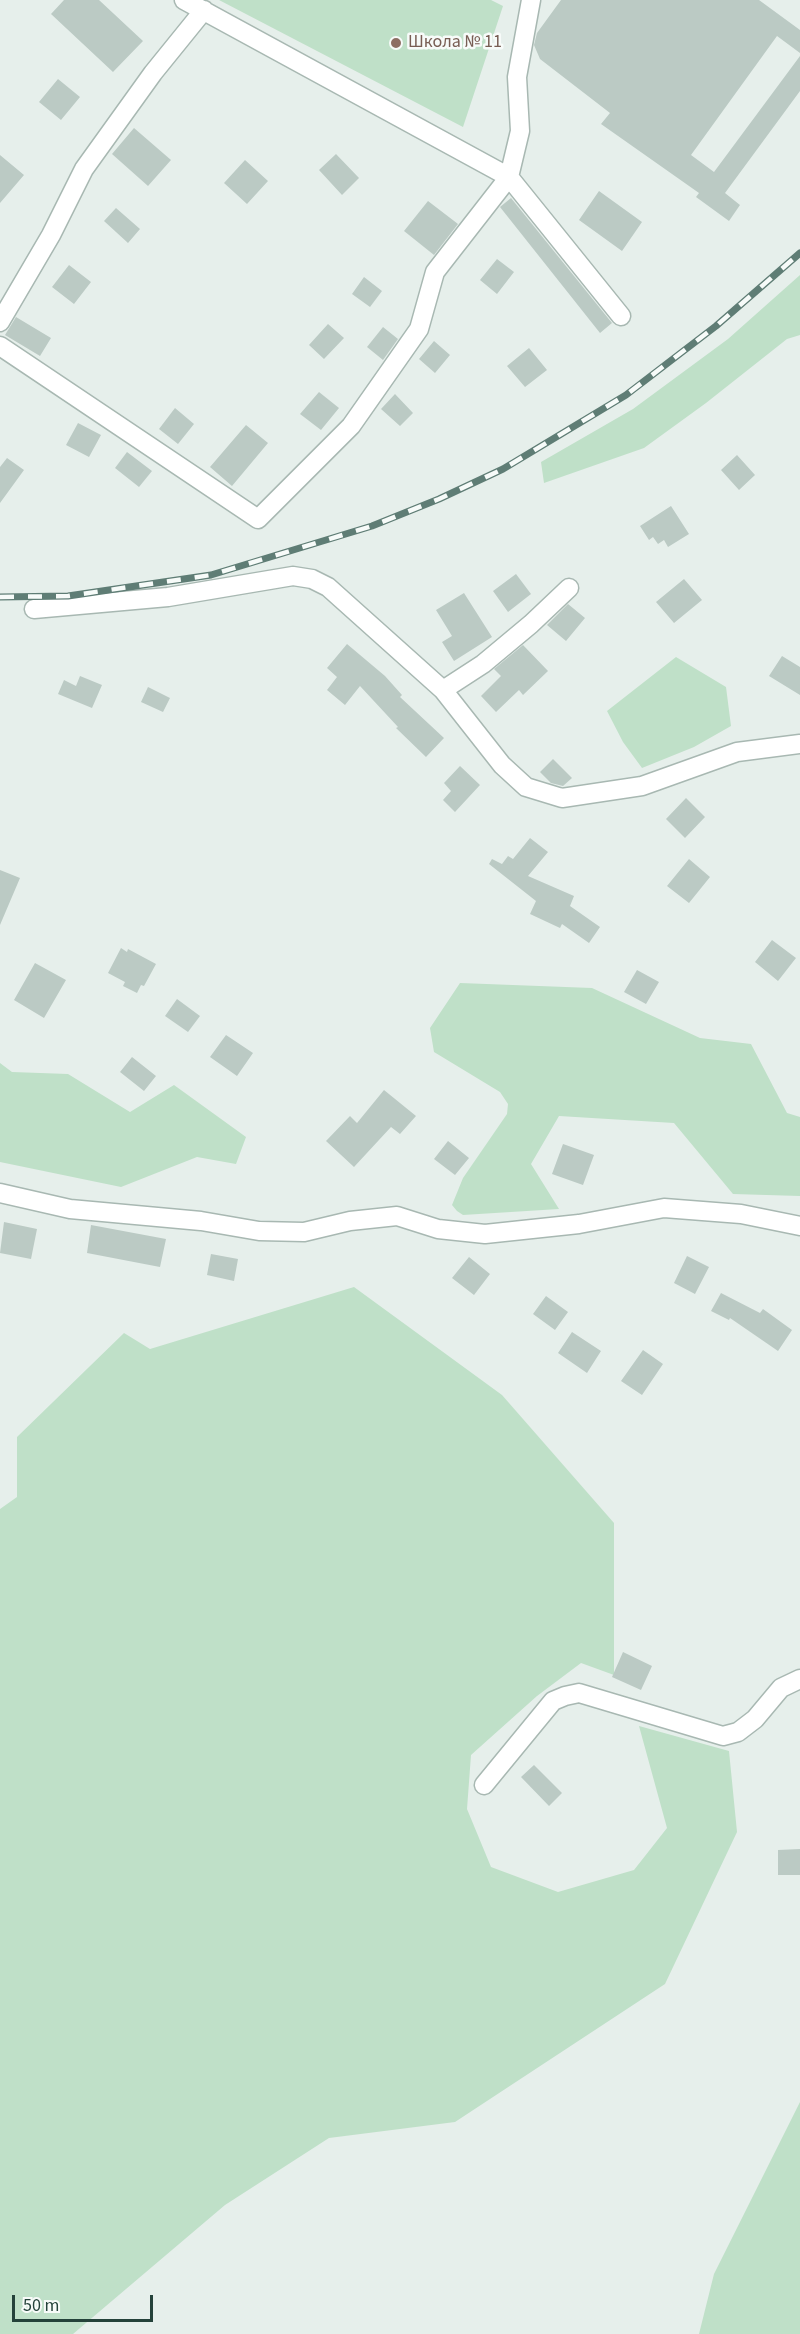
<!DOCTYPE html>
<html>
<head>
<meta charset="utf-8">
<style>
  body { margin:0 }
  #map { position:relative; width:800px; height:2334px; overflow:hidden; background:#e6efeb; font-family:"Source Sans 3",sans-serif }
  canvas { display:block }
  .scale { position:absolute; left:12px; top:2295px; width:141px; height:27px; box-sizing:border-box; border:3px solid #24423a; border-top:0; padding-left:8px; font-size:18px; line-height:21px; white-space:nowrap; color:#24423a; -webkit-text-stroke:4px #f7fbf9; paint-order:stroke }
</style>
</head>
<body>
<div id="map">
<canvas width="800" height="2334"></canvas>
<div class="scale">50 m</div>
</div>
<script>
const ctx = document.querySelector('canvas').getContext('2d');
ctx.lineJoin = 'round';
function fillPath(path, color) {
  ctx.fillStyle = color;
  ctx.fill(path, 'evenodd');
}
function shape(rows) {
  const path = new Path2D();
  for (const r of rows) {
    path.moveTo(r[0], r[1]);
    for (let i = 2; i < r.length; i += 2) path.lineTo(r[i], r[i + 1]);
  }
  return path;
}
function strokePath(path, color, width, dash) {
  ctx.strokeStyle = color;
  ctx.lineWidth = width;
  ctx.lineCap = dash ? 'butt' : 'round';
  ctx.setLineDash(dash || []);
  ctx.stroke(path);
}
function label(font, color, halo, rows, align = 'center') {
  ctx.font = font + ' "Source Sans 3",sans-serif';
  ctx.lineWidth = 5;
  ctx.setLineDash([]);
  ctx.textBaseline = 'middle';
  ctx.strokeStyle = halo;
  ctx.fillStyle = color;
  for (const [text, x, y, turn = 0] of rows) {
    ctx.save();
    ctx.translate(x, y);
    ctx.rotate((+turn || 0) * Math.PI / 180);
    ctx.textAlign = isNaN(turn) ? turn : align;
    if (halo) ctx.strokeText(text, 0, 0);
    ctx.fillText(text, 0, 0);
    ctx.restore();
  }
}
const green = shape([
  [219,0,491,0,503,6,463,127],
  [800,275,800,335,787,339,706,403,644,448,544,483,541,462,633,409,728,339],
  [676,657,726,687,731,726,694,747,642,768,623,742,607,711],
  [460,983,592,988,700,1038,751,1044,787,1113,800,1117,800,1196,733,1194,674,1123,559,1116,531,1164,559,1209,463,1215,457,1211,452,1205,463,1178,507,1114,508,1104,500,1092,434,1052,430,1028],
  [0,1063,12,1072,68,1074,130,1112,174,1085,246,1137,236,1164,197,1157,121,1187,0,1162],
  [354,1287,502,1395,614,1523,614,1675,581,1663,537,1696,471,1755,467,1809,491,1867,558,1892,634,1870,667,1828,639,1726,729,1751,737,1832,665,1984,455,2122,329,2138,225,2205,73,2334,0,2334,0,1509,17,1497,17,1437,124,1333,150,1349],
  [800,2102,800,2334,699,2334,714,2274]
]);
const building = shape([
  [64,0,99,0,143,41,113,72,51,14],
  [561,0,759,0,800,30,800,53,777,36,691,155,714,172,800,56,800,91,725,193,740,205,729,221,696,197,699,193,601,124,610,113,540,59,534,45,537,33],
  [58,79,80,97,61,120,39,102],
  [134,128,171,160,148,186,112,154],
  [336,154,359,178,342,195,319,170],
  [0,155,24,175,0,203],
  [245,160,268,181,247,204,224,183],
  [599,191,642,222,622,251,579,220],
  [511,198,612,323,600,333,500,207],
  [428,201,458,224,434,255,404,231],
  [116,208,140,229,128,243,104,221],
  [497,259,514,272,497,294,480,280],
  [69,265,91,282,74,304,52,287],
  [364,277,382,291,370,307,352,294],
  [16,317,51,338,40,356,5,335],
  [328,324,344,338,324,359,309,345],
  [383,327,398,339,383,360,367,347],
  [434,341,450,355,435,373,419,359],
  [529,348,547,370,525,387,507,366],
  [319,392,339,408,321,430,300,414],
  [395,394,413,413,400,426,381,409],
  [175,408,194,424,178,444,159,429],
  [78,423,101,435,89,457,66,445],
  [246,425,268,443,232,486,210,467],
  [127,452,152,471,139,487,115,468],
  [737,455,755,475,739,490,721,470],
  [7,458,24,470,0,503,0,467],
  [671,506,689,534,668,547,664,540,658,544,653,537,649,540,640,526],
  [516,574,531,594,508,612,493,591],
  [684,579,702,600,674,623,656,602],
  [464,593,492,637,454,661,442,642,452,636,436,610],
  [568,604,585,618,566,641,547,625],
  [347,644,385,676,402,695,400,697,444,738,426,757,396,728,398,727,360,686,345,705,327,690,337,677,327,668],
  [523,645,548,671,523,695,519,690,496,712,481,696,501,676,494,669],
  [782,656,800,667,800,695,769,676],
  [80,676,102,685,92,708,58,694,64,680,76,686],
  [148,687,170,698,163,712,141,702],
  [553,759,572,778,563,786,551,783,540,772],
  [460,766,480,785,455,812,443,800,451,791,444,783],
  [686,798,705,817,685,838,666,819],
  [530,838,548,852,528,876,574,896,570,906,600,927,589,943,562,924,560,928,530,914,536,901,489,864,492,859,502,864,508,856,513,859],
  [689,859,710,877,689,903,667,886],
  [0,870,20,878,0,925],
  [772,940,796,958,778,981,755,962],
  [121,948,127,952,128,949,156,964,144,986,141,985,137,993,123,986,125,982,108,973],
  [35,963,66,980,44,1018,14,1000],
  [637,970,659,982,646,1004,624,992],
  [177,999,200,1016,188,1032,165,1016],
  [226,1035,253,1053,237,1076,210,1057],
  [132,1057,156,1076,144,1091,120,1072],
  [384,1090,416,1116,400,1134,391,1127,354,1167,326,1141,350,1116,357,1123],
  [448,1141,469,1158,455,1175,434,1159],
  [563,1144,594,1155,583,1185,552,1174],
  [4,1222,37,1229,31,1259,0,1253],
  [91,1225,166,1239,160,1267,87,1253],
  [211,1254,238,1259,234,1281,207,1275],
  [687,1256,709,1267,695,1294,674,1283],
  [469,1257,490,1274,474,1295,452,1278],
  [721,1293,760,1313,763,1309,792,1330,778,1351,730,1318,729,1320,711,1311],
  [546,1296,568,1312,555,1330,533,1314],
  [572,1332,601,1351,587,1373,558,1353],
  [643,1350,663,1364,642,1395,621,1381],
  [623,1652,652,1666,641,1690,612,1677],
  [534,1765,562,1793,549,1806,521,1777],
  [800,1849,800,1875,778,1875,778,1850]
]);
const street = shape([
  [184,0,509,177,621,316],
  [0,322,51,235,84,169,153,73,204,10],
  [0,346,258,519,351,426,419,329,435,272,509,177,520,131,517,77,531,0],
  [34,609,168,597,293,576,312,579,328,587,443,690,502,765,526,787,562,798,642,786,737,752,800,744],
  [443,690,483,664,531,624,569,588],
  [0,1193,70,1209,201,1221,259,1231,304,1232,350,1221,397,1216,438,1229,485,1234,579,1224,664,1208,741,1214,800,1226],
  [484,1785,553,1701,565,1696,579,1693,723,1736,738,1732,755,1719,781,1688,800,1679]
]);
const rail = shape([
  [0,597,68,596,211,575,372,526,439,499,503,469,626,395,716,326,800,253]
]);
const markers = [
  [396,43,6,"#8d6e63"]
];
const educationNames = [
  ["Школа № 11",408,43]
];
fillPath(green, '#bfe0c8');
fillPath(building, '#bbcac4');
strokePath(street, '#a8b8b2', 21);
strokePath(street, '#fff', 18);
strokePath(rail, '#5f7d75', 7);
strokePath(rail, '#f7fbf9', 4.5, [14]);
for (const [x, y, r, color] of markers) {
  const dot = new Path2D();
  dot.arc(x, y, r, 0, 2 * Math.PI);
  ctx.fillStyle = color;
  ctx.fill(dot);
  strokePath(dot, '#f7fbf9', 2);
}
label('18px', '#785e54', '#f7fbf9', educationNames, 'left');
</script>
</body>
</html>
